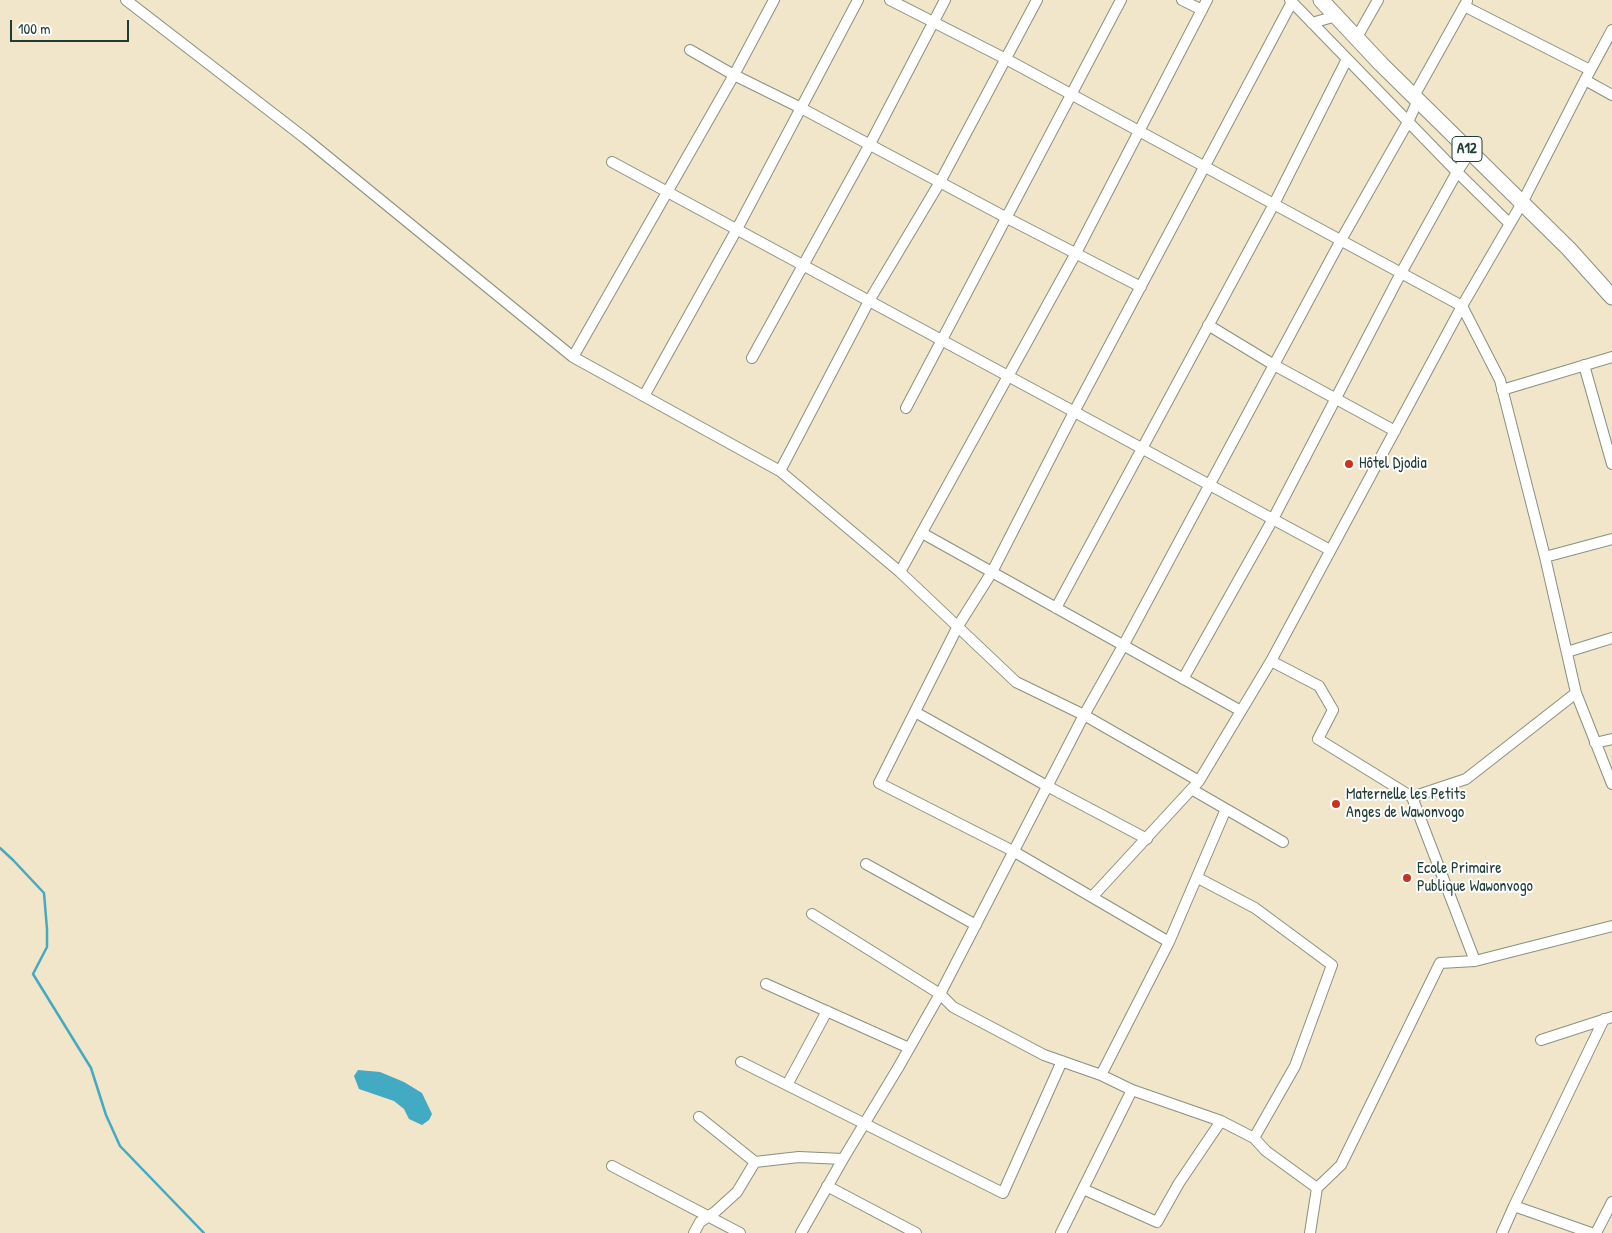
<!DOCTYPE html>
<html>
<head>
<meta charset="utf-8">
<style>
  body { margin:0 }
  #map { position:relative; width:1612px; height:1233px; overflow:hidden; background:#f1e5ca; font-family:"Patrick Hand",sans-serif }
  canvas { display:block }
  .scale { position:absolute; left:10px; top:20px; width:119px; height:22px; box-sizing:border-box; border:2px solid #1f3d34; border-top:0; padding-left:6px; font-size:15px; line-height:18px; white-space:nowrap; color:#1f3d34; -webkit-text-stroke:4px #fff; paint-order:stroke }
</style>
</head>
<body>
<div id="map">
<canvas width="1612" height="1233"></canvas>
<div class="scale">100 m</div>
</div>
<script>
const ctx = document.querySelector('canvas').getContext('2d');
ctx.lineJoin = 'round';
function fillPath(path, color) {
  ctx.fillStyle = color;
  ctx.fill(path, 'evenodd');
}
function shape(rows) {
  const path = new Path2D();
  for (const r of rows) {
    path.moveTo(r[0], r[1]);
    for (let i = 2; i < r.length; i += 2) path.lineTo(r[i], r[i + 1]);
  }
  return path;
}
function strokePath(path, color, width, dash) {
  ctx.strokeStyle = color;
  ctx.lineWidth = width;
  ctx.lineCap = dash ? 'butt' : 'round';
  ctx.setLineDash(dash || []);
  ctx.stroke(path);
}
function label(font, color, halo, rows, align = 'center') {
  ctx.font = font + ' "Patrick Hand",sans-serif';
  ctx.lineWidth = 4;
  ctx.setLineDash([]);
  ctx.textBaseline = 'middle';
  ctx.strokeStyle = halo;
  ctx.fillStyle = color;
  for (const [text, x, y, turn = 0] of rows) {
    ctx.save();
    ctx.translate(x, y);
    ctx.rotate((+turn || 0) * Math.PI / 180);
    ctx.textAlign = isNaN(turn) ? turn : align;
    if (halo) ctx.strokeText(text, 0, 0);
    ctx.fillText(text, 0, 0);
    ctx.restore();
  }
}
const water = shape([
  [358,1070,380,1072,404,1082,422,1093,432,1114,429,1120,422,1125,409,1119,404,1109,394,1101,359,1089,354,1076]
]);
const stream = shape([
  [0,848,13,860,44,893,47,929,47,947,33,974,91,1068,106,1115,120,1146,204,1233]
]);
const street = shape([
  [126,0,306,139,573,357,780,471,900,572,1016,682,1084,715,1199,781],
  [890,0,1006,59,1462,306,1500,380,1545,557,1576,693,1612,784],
  [1182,0,1202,10],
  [1290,0,1457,172,1509,223],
  [1464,6,1590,70],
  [1312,23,1336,16],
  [1357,37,1378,0],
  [690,50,734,75,801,108,1007,218,1141,287],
  [1585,80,1612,95],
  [1414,96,1467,1],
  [612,162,1330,550],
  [1208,325,1274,365,1395,431],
  [573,357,734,75,774,0],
  [752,358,870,144,945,0],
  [1584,365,1612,464],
  [1502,390,1612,357],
  [644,396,737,229,858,0],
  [906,408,1121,0],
  [780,471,869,301,940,182,1037,0],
  [922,533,1241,711],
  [1545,557,1612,539],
  [900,572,1076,253,1207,0],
  [1056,608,1274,204,1347,59],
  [1567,652,1612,638],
  [1271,661,1319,686,1333,710,1318,739,1412,797,1466,779,1576,693],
  [1183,679,1273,519,1401,273,1457,172,1470,152],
  [915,712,1047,786,1147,839],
  [1595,743,1612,739],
  [1193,790,1283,842],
  [1412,797,1475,961],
  [866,864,976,925],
  [1198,878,1255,908,1332,965,1295,1066,1254,1138],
  [1092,897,1199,781,1271,661,1462,306,1522,203,1585,80,1612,30],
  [812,914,940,994,953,1007,1044,1055,1101,1075,1132,1090,1221,1121,1254,1138,1266,1151,1317,1188],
  [1169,942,1013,851,879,783,958,626,992,572,1074,412,1292,2],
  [766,984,909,1048],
  [1541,1040,1612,1017],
  [741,1062,1003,1193,1062,1061],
  [1101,1075,1169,942,1226,809],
  [787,1085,827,1011],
  [699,1117,755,1162,799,1157,843,1159],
  [612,1166,740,1233],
  [827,1186,916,1233],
  [1083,1189,1157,1222,1179,1183,1221,1121],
  [1514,1206,1591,1233],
  [694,1233,700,1222,715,1212,737,1192,755,1162],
  [801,1233,843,1159,898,1068,940,994,1084,715,1123,646,1341,240,1408,122,1418,100],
  [1061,1233,1132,1090],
  [1310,1233,1317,1188,1341,1165,1440,963,1475,961,1612,926],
  [1502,1233,1514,1206,1604,1019],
  [1596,1233,1612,1202]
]);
const primary = shape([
  [1321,0,1381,64,1569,249,1612,297]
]);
const markers = [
  [1349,464,5,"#c8321e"],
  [1336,804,5,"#c8321e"],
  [1407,878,5,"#c8321e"]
];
const shields = [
  [1467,149,30]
];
const shieldNames = [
  ["A12",1467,149]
];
const poiNames = [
  ["Hôtel Djodia",1359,464],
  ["Maternelle les Petits",1346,795],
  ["Anges de Wawonvogo",1346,813],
  ["Ecole Primaire",1417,869],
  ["Publique Wawonvogo",1417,887]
];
fillPath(water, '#43aac3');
strokePath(stream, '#43aac3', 2.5);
strokePath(street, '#88917f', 12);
strokePath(primary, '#88917f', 17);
strokePath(street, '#fff', 10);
strokePath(primary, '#fff', 15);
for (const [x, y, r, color] of markers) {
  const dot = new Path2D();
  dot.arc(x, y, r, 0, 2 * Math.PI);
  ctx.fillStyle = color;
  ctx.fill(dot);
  strokePath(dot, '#fff', 2);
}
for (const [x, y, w] of shields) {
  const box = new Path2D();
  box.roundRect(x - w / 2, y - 12.5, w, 25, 4);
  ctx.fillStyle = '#fff';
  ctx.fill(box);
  strokePath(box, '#1f3d34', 1);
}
label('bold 15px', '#1f3d34', null, shieldNames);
label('16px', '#1f3d34', '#fff', poiNames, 'left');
</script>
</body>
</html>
